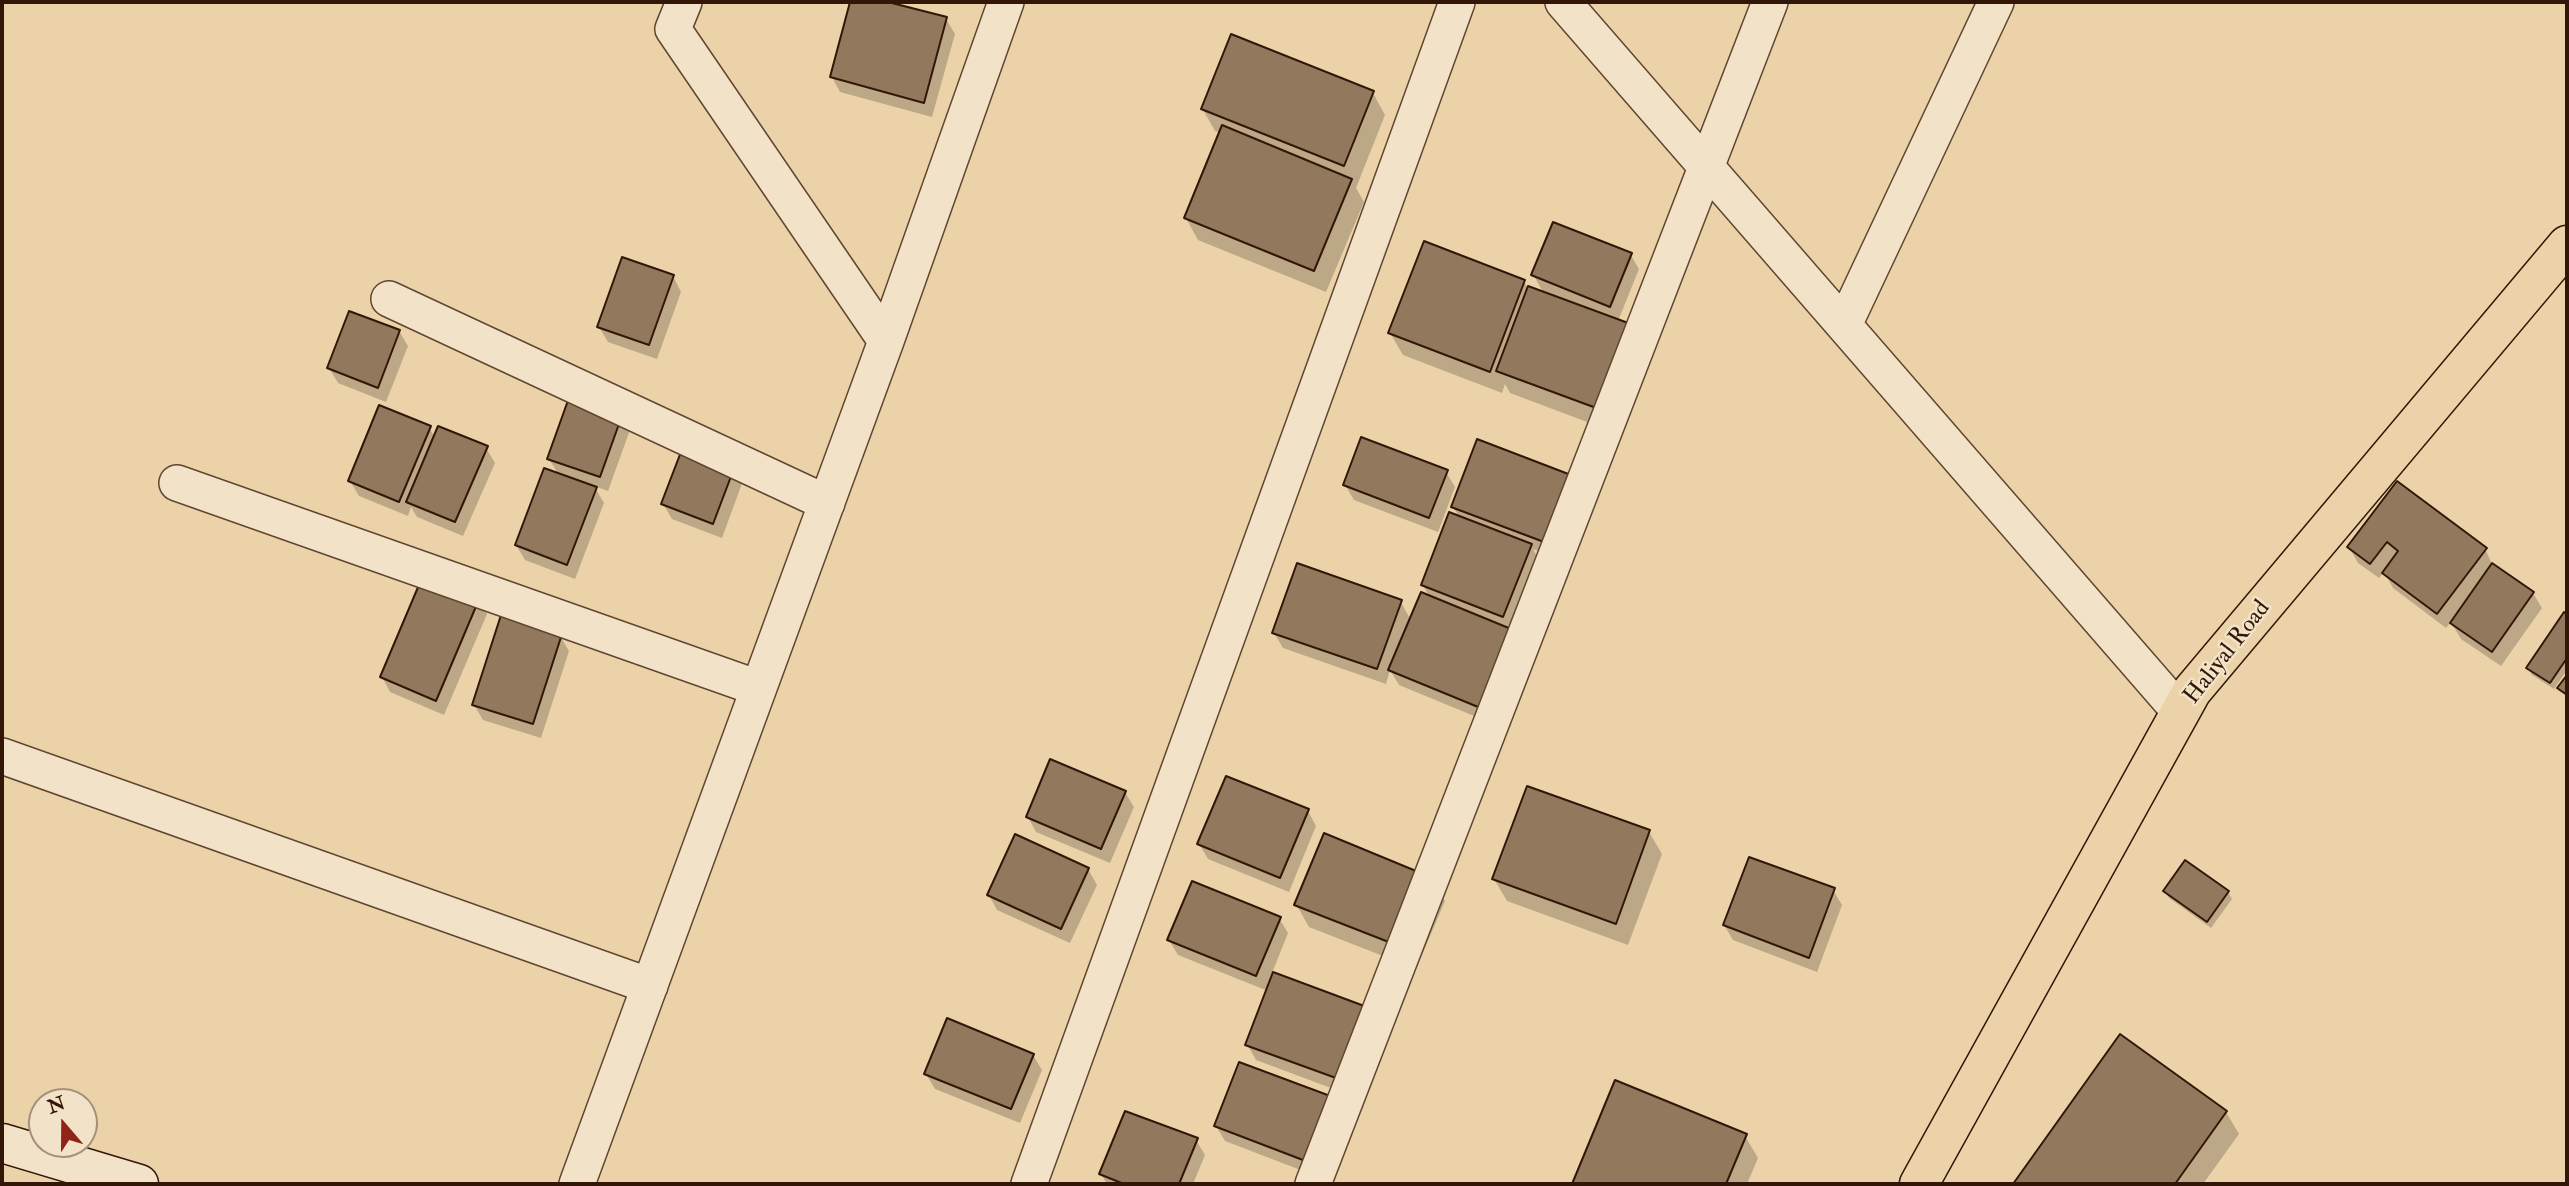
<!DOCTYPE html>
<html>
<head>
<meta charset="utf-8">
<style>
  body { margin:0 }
  #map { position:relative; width:2569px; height:1186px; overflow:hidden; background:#ebd2a9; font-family:"IM FELL Double Pica",serif }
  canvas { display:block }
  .frame { position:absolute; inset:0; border:4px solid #321708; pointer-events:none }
  .north { position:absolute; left:28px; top:1088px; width:70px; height:70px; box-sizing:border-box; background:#f2e2c7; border:2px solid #a5917b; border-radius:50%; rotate:340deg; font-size:19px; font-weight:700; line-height:28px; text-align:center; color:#321708 }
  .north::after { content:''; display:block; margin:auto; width:24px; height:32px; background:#8f2418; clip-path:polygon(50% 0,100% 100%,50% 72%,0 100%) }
</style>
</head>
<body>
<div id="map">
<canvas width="2569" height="1186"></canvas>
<div class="frame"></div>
<div class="north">N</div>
</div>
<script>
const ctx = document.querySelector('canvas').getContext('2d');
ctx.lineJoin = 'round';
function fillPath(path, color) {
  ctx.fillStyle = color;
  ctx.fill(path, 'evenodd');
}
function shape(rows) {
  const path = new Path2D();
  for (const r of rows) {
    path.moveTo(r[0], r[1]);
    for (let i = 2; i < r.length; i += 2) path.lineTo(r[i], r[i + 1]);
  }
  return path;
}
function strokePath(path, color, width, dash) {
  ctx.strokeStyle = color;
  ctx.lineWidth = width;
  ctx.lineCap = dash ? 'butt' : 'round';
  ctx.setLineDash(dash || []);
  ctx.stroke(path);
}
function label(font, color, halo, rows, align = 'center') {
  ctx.font = font + ' "IM FELL Double Pica",serif';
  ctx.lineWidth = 5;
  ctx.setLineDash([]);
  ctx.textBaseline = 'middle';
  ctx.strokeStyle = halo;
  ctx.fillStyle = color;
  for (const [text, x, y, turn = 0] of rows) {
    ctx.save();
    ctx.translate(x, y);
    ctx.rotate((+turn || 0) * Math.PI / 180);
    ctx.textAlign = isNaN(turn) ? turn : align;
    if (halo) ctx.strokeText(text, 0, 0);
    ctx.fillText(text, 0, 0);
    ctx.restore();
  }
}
const shadow = shape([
  [852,2,881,2,946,19,955,34,932,117,840,92,832,77],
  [1373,93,1385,115,1356,188,1364,202,1326,292,1198,240,1186,218,1221,133,1215,131,1202,108],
  [1630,254,1639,269,1618,321,1619,434,1510,393,1505,384,1502,393,1403,355,1390,333,1524,281,1527,287,1544,294,1533,274],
  [673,276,681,292,657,359,608,342,599,327],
  [399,331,408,346,386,402,338,383,329,368],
  [572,394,631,427,608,491,594,486,604,503,575,579,525,560,516,545,559,475,549,459],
  [429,427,435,438,486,448,495,463,463,536,417,517,411,507,408,516,359,496,350,481],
  [1478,442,1553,557,1533,549,1539,560,1491,723,1399,685,1390,670,1386,684,1283,648,1274,633,1400,601,1411,620,1430,598,1423,585,1460,518,1453,507],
  [748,467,722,538,672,519,663,504],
  [1446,472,1455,487,1438,532,1354,500,1345,485],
  [2397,484,2485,549,2493,566,2533,593,2542,608,2501,666,2461,639,2451,622,2446,628,2393,588,2384,572,2379,578,2358,563,2349,547],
  [479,599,487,614,444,715,390,692,382,677],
  [2565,614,2567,616,2567,670,2554,689,2532,675,2528,668],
  [560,636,569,651,541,738,483,720,474,705],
  [1125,792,1134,807,1110,863,1036,832,1028,817],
  [1308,811,1316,826,1289,892,1208,859,1199,844],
  [1649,832,1662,854,1628,945,1507,901,1494,879],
  [1088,869,1097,885,1070,943,997,910,989,895],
  [1432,879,1445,901,1416,969,1309,927,1296,904],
  [1833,890,1842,905,1817,972,1733,940,1724,925],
  [2165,891,2228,892,2232,899,2211,928,2169,898],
  [1279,918,1288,933,1272,973,1374,1011,1355,1097,1256,1060,1247,1044,1268,991,1178,955,1169,940],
  [2121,1037,2226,1112,2239,1134,2203,1184,2015,1184],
  [1033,1055,1042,1070,1020,1123,935,1089,926,1074],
  [1616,1083,1745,1136,1758,1158,1747,1184,1573,1184],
  [1340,1102,1324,1179,1225,1141,1216,1126],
  [1196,1140,1205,1155,1193,1184,1107,1184,1101,1174]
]);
const building = shape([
  [850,2,888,2,947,17,924,103,830,77,850,2],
  [1231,34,1374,91,1344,166,1201,109,1231,34],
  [1222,125,1352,179,1314,271,1184,218,1222,125],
  [1553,222,1632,253,1610,307,1531,275,1553,222],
  [1424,241,1525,280,1490,372,1388,333,1424,241],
  [622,257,674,275,649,345,597,327,622,257],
  [1528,286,1639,327,1607,412,1496,371,1528,286],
  [349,311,400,330,378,388,327,368,349,311],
  [571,392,624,410,600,477,547,459,571,392],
  [379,405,431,426,399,502,348,481,379,405],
  [438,426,488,446,455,522,406,502,438,426],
  [689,431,741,450,713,524,661,504,689,431],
  [1361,437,1448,470,1429,518,1343,485,1361,437],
  [1477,439,1571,475,1544,542,1451,507,1477,439],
  [544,468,597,487,567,565,515,545,544,468],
  [2397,481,2487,548,2437,614,2382,573,2398,551,2387,542,2370,564,2347,547,2397,481],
  [1449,512,1532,544,1503,617,1421,585,1449,512],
  [1297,563,1402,600,1377,669,1272,633,1297,563],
  [2492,563,2534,592,2492,652,2450,623,2492,563],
  [424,573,480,597,436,701,380,677,424,573],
  [1421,592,1516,631,1483,709,1388,670,1421,592],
  [2564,612,2567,614,2567,658,2550,683,2526,668,2564,612],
  [501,615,562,634,533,724,472,705,501,615],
  [2567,675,2567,695,2557,688,2567,675],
  [1050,759,1126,791,1101,849,1026,817,1050,759],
  [1226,776,1309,809,1280,878,1197,844,1226,776],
  [1527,786,1650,830,1616,924,1492,879,1527,786],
  [1324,833,1433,878,1404,948,1294,905,1324,833],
  [1015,834,1089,868,1061,929,987,895,1015,834],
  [1749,857,1835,888,1809,958,1723,925,1749,857],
  [2185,860,2229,891,2207,922,2163,891,2185,860],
  [1192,881,1281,917,1256,976,1167,940,1192,881],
  [1273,972,1375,1010,1347,1082,1245,1045,1273,972],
  [947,1018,1034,1054,1011,1109,924,1074,947,1018],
  [2120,1034,2227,1111,2175,1184,2013,1184,2120,1034],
  [1239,1062,1341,1100,1316,1165,1214,1126,1239,1062],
  [1615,1080,1747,1134,1726,1184,1572,1184,1615,1080],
  [1125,1111,1198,1138,1179,1184,1124,1184,1099,1174,1125,1111]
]);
const minor = shape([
  [684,2,673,29,886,341],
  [1563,2,2181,713],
  [389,299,827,503],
  [1844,325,1996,2],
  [177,483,758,688],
  [2,756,650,986],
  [577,1184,886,341,1006,2],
  [1029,1184,1457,2],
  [1313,1184,1770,2]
]);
const secondary = shape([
  [2,1143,139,1184]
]);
const primary = shape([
  [1919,1184,2192,691,2567,245]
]);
const streetNames = [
  ["Haliyal Road",2228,653,-52]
];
fillPath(shadow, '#0003');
fillPath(building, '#92785c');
strokePath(building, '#321708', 2);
strokePath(minor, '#604630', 38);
strokePath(secondary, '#321708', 41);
strokePath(primary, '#321708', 41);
strokePath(minor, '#f2e2c7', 35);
strokePath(secondary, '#f2e2c7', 38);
strokePath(primary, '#ebd2a9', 38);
label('24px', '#321708', '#f2e2c7', streetNames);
</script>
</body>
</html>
